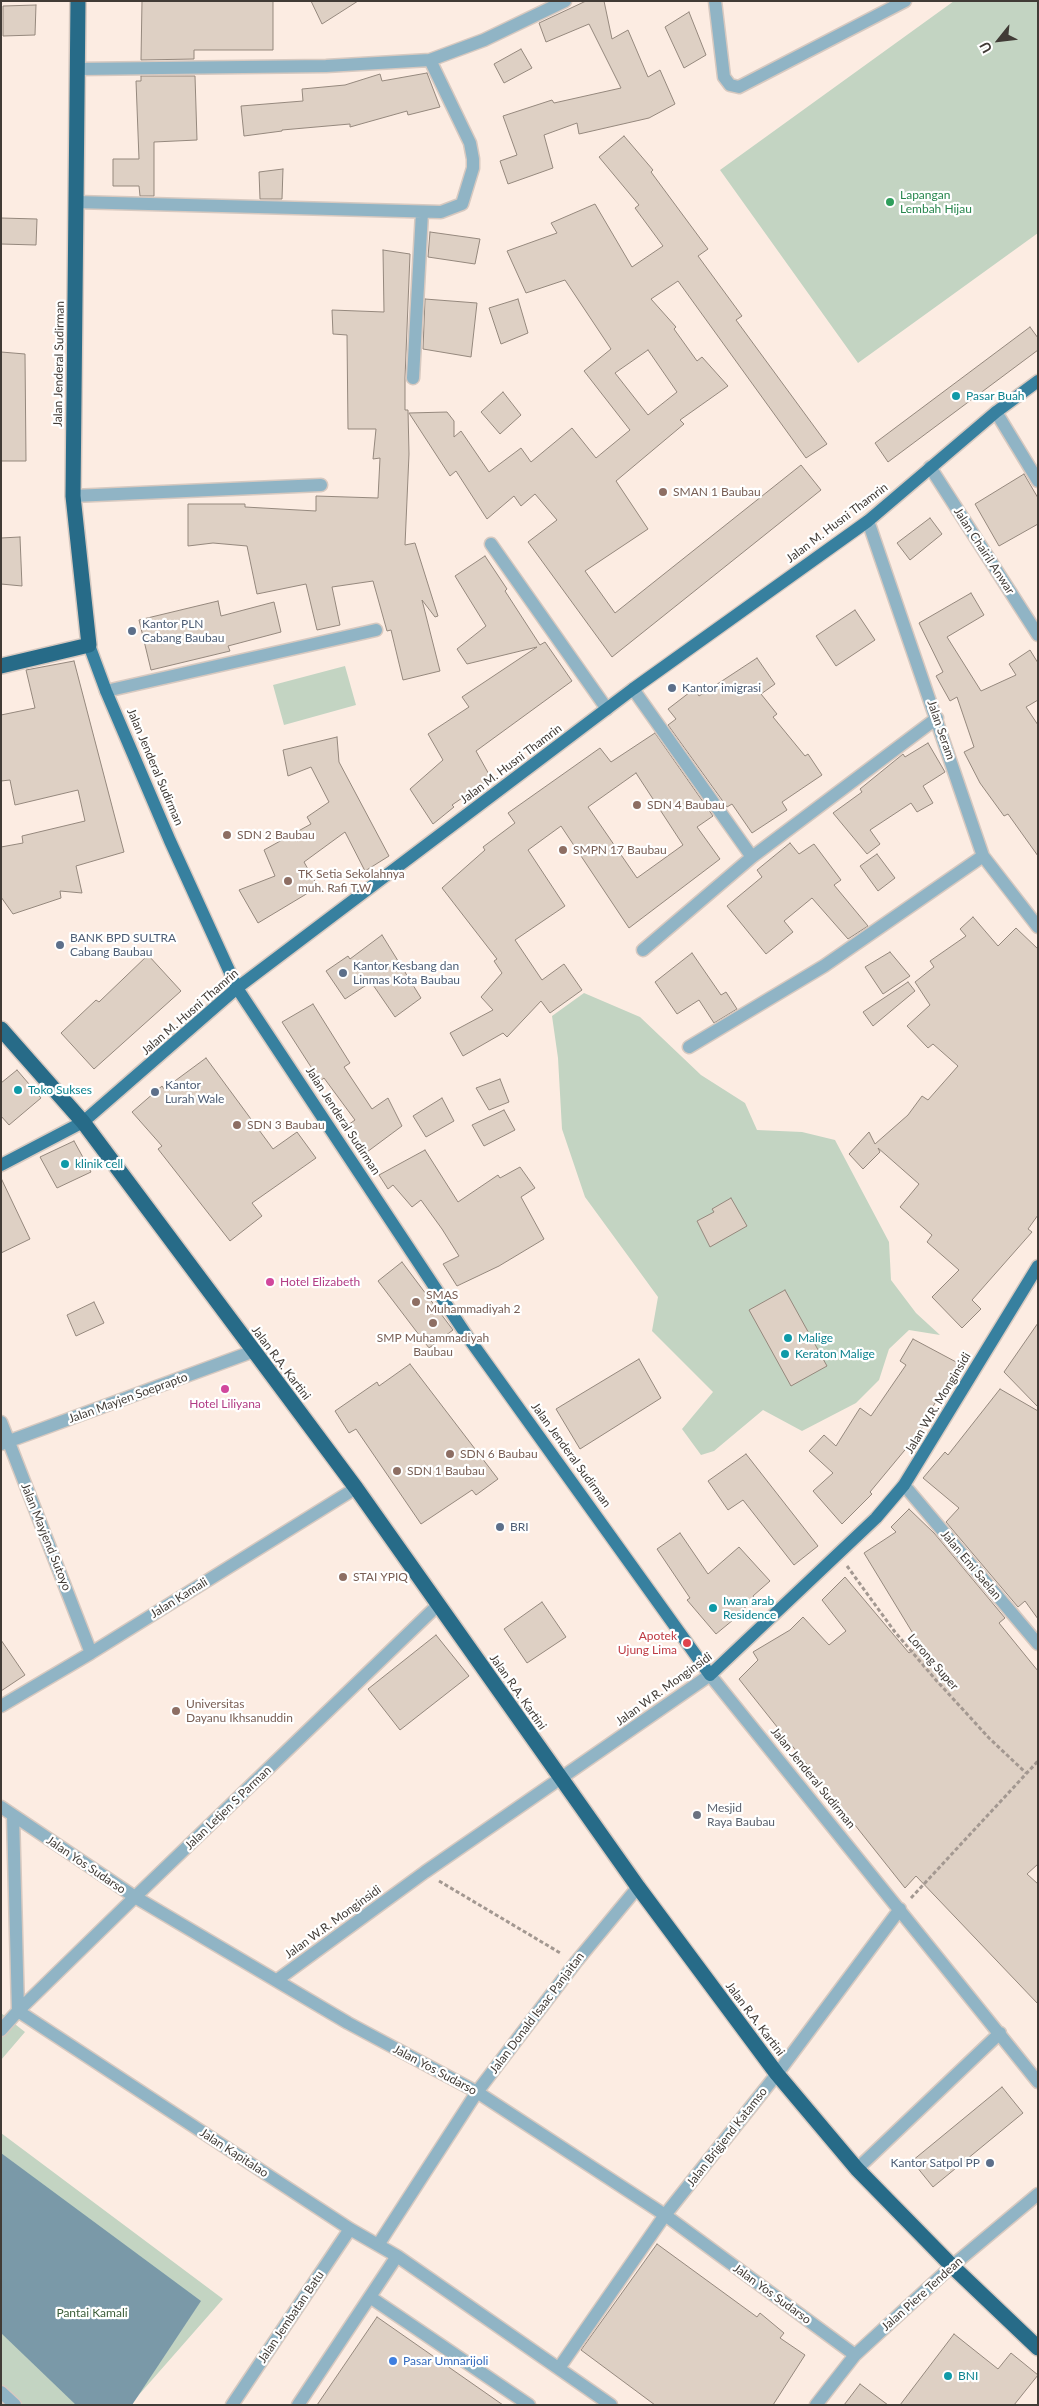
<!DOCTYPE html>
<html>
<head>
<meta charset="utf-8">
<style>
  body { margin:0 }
  #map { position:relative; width:1039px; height:2406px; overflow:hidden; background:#fcece2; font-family:Lato,sans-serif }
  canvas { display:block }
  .frame { position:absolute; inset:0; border:2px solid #413b36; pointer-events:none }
  .north { position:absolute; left:974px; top:15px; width:50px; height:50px; -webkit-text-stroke:4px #fff; paint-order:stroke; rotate:241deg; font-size:14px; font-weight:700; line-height:20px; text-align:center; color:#413b36 }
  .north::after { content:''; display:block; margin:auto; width:18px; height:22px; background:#413b36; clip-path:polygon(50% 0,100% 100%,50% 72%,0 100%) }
</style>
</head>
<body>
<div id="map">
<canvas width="1039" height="2406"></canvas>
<div class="frame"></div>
<div class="north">U</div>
</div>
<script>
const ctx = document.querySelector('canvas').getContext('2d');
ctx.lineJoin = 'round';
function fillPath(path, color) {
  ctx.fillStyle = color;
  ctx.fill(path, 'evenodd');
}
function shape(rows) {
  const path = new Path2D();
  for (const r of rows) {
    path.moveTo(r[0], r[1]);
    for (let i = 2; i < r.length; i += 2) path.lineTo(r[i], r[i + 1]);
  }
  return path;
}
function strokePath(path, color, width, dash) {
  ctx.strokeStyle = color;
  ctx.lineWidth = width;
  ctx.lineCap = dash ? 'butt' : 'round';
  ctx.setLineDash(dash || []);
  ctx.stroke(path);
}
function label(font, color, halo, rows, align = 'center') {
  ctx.font = font + ' Lato,sans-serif';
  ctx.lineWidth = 4.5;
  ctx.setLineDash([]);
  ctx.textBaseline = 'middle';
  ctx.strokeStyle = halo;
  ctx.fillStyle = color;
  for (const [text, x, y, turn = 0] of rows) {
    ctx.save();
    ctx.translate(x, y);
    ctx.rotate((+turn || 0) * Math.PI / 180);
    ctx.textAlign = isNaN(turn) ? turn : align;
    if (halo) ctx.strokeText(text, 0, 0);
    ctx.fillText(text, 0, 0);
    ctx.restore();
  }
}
const green = shape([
  [954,1,1038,1,1038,233,858,363,720,170],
  [345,666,356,705,284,725,273,685],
  [584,993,640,1017,701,1075,745,1103,757,1130,802,1132,835,1140,889,1242,891,1280,916,1313,940,1335,909,1330,889,1349,879,1380,856,1403,802,1431,763,1410,714,1451,701,1455,682,1429,713,1392,652,1331,658,1297,585,1197,562,1129,558,1058,552,1016],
  [1,2013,25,2032,1,2060],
  [1,2133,223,2299,130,2405,1,2405]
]);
const water = shape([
  [1,2153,201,2301,132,2405,76,2405,1,2333]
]);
const building = shape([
  [142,1,273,1,273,50,194,50,194,59,141,60,142,1],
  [311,1,358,1,322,24,311,1],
  [586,1,604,1,612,39,628,30,648,77,660,70,675,104,649,118,579,134,577,123,544,135,553,168,508,184,500,161,517,155,503,116,552,100,554,103,621,88,589,24,546,42,539,23,586,1],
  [36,5,35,35,3,36,3,6,36,5],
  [689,12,706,55,684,68,665,27,689,12],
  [521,49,532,68,504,83,494,64,521,49],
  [427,73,440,107,408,115,407,111,350,127,350,124,282,130,282,131,244,136,241,106,303,101,302,89,345,85,380,74,382,81,427,73],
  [141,76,195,76,197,140,154,142,154,196,140,196,139,186,113,186,113,159,139,159,136,81,141,81,141,76],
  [624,136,653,170,651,172,708,249,698,256,742,316,736,320,827,444,806,458,678,281,651,299,676,327,674,329,697,361,702,357,728,386,680,420,684,424,616,481,648,529,585,571,615,613,801,465,821,490,612,657,528,542,557,520,535,494,521,506,514,496,487,519,456,471,450,476,409,413,447,412,454,421,454,437,461,431,489,472,521,448,531,462,572,428,596,458,630,430,584,371,611,349,565,280,526,293,507,251,557,233,551,223,595,204,632,267,663,246,635,208,639,205,599,157,624,136],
  [648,350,677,392,648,415,615,373,648,350],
  [283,169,282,199,260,199,259,172,283,169],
  [1,218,37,219,36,245,1,244,1,218],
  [430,232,480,239,475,264,428,257,430,232],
  [383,250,410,254,405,378,405,410,408,410,409,454,405,545,415,543,438,616,435,617,422,600,440,671,403,680,391,630,387,631,373,581,332,587,340,625,317,630,306,584,257,594,247,546,213,543,188,546,188,504,245,504,245,507,316,511,316,496,378,498,380,458,373,459,376,429,348,429,347,335,333,334,332,310,384,312,383,250],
  [425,299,477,303,471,357,423,349,425,299],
  [518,299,528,333,501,344,489,308,518,299],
  [1030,327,1038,338,1038,350,888,462,875,443,1030,327],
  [1,352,25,354,26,461,1,461,1,352],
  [503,392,521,415,500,434,481,412,503,392],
  [1024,474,1038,498,1038,524,999,546,975,504,1024,474],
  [930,518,942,534,910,560,897,543,930,518],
  [20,537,22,586,1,584,1,538,20,537],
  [485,556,507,589,505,591,540,645,545,642,572,681,476,751,491,778,452,805,454,807,433,824,410,789,443,760,428,734,469,707,462,697,537,647,467,664,457,649,486,626,455,576,485,556],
  [971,593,984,615,947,637,981,691,1016,675,1009,664,1030,650,1038,663,1038,700,1026,707,1038,725,1038,856,1008,814,1004,816,980,783,964,752,974,747,957,697,950,701,936,676,943,672,919,623,971,593],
  [218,601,221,616,274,602,281,632,228,646,230,651,151,670,139,620,218,601],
  [855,610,875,640,836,666,816,636,855,610],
  [757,658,775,684,761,694,777,714,773,717,805,756,808,754,822,775,782,802,787,810,752,833,732,804,727,807,668,725,676,719,668,709,694,689,699,696,757,658],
  [74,661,124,852,76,866,82,893,60,891,61,898,13,914,1,897,1,847,23,843,22,836,85,821,78,790,15,805,10,780,1,781,1,715,35,708,26,670,74,661],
  [655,733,713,816,697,827,720,859,629,928,561,826,528,850,565,906,515,940,542,980,564,964,582,990,550,1013,541,1001,507,1037,503,1033,463,1056,450,1033,493,1010,481,997,502,973,494,961,497,959,442,888,485,850,483,847,515,823,508,813,600,748,611,762,655,733],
  [636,773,683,845,637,878,588,807,636,773],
  [337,737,339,762,389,856,365,871,345,832,304,862,318,887,258,923,239,890,275,876,264,850,311,824,307,817,329,802,311,767,288,776,283,750,337,737],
  [928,743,945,772,923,786,933,803,917,812,911,803,870,830,880,844,867,854,833,813,862,792,860,789,903,754,905,757,928,743],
  [790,843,799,854,814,844,841,880,834,885,868,926,848,939,812,898,784,921,793,932,766,954,727,906,762,877,757,870,790,843],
  [877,854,895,878,878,891,860,866,877,854],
  [973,917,998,946,1016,928,1038,949,1038,1215,1028,1229,1032,1232,972,1300,981,1309,962,1328,932,1297,959,1270,927,1242,932,1235,900,1207,919,1184,878,1148,880,1152,863,1169,849,1154,869,1132,875,1144,908,1115,922,1096,928,1100,958,1066,933,1044,928,1048,907,1026,930,1005,915,982,934,967,930,961,966,936,960,929,973,917],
  [382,935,421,998,395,1017,371,982,345,999,326,971,348,956,350,959,382,935],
  [890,952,910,976,883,994,865,967,890,952],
  [692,953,721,995,726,992,737,1009,714,1023,699,1000,677,1014,655,982,692,953],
  [148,955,181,991,94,1069,61,1033,96,1000,99,1002,148,955],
  [908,982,915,991,873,1026,863,1012,908,982],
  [313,1004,350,1063,344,1067,372,1109,388,1098,402,1126,367,1152,348,1125,355,1120,324,1078,320,1081,282,1022,313,1004],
  [206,1058,273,1149,297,1132,316,1158,252,1203,262,1216,230,1241,158,1149,162,1146,132,1112,162,1086,164,1089,206,1058],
  [17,1070,41,1098,9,1125,1,1116,1,1083,17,1070],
  [500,1079,509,1102,489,1110,476,1088,500,1079],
  [442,1098,454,1121,426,1137,413,1116,442,1098],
  [504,1110,515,1130,484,1146,472,1125,504,1110],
  [74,1141,91,1172,57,1188,40,1157,74,1141],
  [425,1150,458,1202,498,1175,500,1178,520,1167,535,1188,521,1197,544,1239,499,1266,457,1286,443,1264,459,1256,442,1229,421,1200,412,1207,393,1185,388,1189,379,1175,425,1150],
  [1,1178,30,1239,1,1253,1,1178],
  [731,1198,747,1226,710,1247,697,1221,714,1212,712,1209,731,1198],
  [402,1262,453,1330,429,1348,378,1281,402,1262],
  [785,1290,827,1366,791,1386,749,1310,785,1290],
  [94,1302,104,1323,76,1336,67,1315,94,1302],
  [1038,1323,1038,1407,1004,1372,1038,1323],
  [913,1339,958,1363,931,1410,934,1412,914,1439,870,1492,872,1494,842,1524,813,1491,833,1473,809,1451,824,1435,836,1446,860,1408,871,1416,906,1365,900,1361,913,1339],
  [639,1359,661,1398,580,1449,556,1409,639,1359],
  [410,1364,498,1479,476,1495,472,1490,421,1524,356,1429,349,1433,335,1411,377,1382,379,1386,410,1364],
  [1000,1389,1038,1411,1038,1619,1025,1601,1018,1607,946,1522,959,1508,923,1478,945,1452,948,1455,1000,1389],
  [746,1454,818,1546,794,1565,743,1500,728,1510,708,1481,746,1454],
  [909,1509,934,1533,1005,1618,999,1623,1038,1671,1038,1864,1027,1874,1038,1884,1038,2004,916,1876,905,1888,739,1679,758,1660,753,1652,790,1630,803,1617,829,1645,846,1631,822,1600,845,1577,909,1653,920,1645,864,1553,896,1532,891,1527,909,1509],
  [680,1533,708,1574,739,1547,770,1581,753,1596,756,1600,737,1613,739,1615,716,1634,687,1600,690,1598,657,1549,680,1533],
  [542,1602,566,1637,527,1663,504,1629,542,1602],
  [436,1635,469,1676,400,1730,368,1689,436,1635],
  [1,1640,25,1675,1,1691,1,1640],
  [1002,2087,1023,2113,933,2187,912,2161,1002,2087],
  [657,2244,757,2317,760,2313,784,2333,780,2338,805,2355,773,2405,655,2405,581,2350,657,2244],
  [377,2317,503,2405,317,2405,377,2317],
  [954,2334,998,2369,1011,2353,1038,2375,1014,2405,900,2405,954,2334],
  [860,2384,888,2405,844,2405,860,2384]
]);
const path = shape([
  [847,1566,895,1632,935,1679,989,1738,1026,1773],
  [439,1881,562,1954],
  [911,1898,1038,1761]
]);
const minor = shape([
  [715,1,724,77,730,85,739,87,905,1],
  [430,60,484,40,565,1],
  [76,202,441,212,462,204,473,168,473,159,470,143,430,60,326,66,78,69],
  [413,378,422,212],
  [996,412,1038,481],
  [930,467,1038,635],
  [73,496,321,485],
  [868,521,983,856,1038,927],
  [491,544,607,709],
  [633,689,752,857],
  [106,691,376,630],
  [643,950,752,857,937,718],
  [689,1047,824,966,983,856],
  [1,1422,91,1653],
  [1,1444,254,1351],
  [904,1485,1038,1644],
  [1,1706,91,1653,356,1488],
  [1,1807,135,1897,348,2023,477,2092,665,2215,855,2355],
  [13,1815,18,2011,350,2229,397,2256,611,2405],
  [277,1980,425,1872,710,1675,1038,2082],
  [1,2030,18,2011,135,1897,438,1605],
  [857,2169,1000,2033],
  [378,2245,477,2092,576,1962,638,1887],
  [370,2297,529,2405],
  [559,2368,665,2215,777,2074,900,1909],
  [1,2392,15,2405],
  [232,2405,350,2229],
  [298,2405,397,2256],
  [816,2405,855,2355,952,2266,1038,2194]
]);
const major = shape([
  [89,645,106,691,170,841,237,988,467,1336,710,1675,876,1518,904,1485,1038,1266],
  [1,1165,83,1122,237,988,633,689,868,521,996,412,1038,381]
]);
const highway = shape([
  [1,666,89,645,73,496,78,1],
  [1,1029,83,1122,254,1351,356,1488,638,1887,777,2074,857,2169,952,2266,1038,2348]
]);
const markers = [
  [890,202,5,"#2e9e5b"],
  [956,396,5,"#0f9aa8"],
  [663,492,5,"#8d6e63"],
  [132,631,5,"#5c6f8a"],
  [672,688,5,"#5c6f8a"],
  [637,805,5,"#8d6e63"],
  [227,835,5,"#8d6e63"],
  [563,850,5,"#8d6e63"],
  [288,881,5,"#8d6e63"],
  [60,945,5,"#5c6f8a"],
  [343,973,5,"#5c6f8a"],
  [18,1090,5,"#0f9aa8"],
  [155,1092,5,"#5c6f8a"],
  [237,1125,5,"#8d6e63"],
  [65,1164,5,"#0f9aa8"],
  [270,1282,5,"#d1479c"],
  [416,1302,5,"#8d6e63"],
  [433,1323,5,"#8d6e63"],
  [788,1338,5,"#0f9aa8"],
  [785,1354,5,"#0f9aa8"],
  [225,1389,5,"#d1479c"],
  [450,1454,5,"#8d6e63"],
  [397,1471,5,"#8d6e63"],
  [500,1527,5,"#5c6f8a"],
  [343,1577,5,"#8d6e63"],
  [713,1608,5,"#0f9aa8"],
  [687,1643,5,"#e0444e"],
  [176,1711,5,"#8d6e63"],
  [697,1815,5,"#6b7280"],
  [990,2163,5,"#5c6f8a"],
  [393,2361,5,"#3f7fe0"],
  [948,2376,5,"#0f9aa8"]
];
const leisureNames = [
  ["Lapangan",900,195],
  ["Lembah Hijau",900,209]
];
const streetNames = [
  ["Jalan Jenderal Sudirman",59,364,-89],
  ["Jalan M. Husni Thamrin",837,523,-37],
  ["Jalan Chairil Anwar",984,551,57],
  ["Jalan Seram",941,730,71],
  ["Jalan M. Husni Thamrin",511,764,-37],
  ["Jalan Jenderal Sudirman",155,767,67],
  ["Jalan M. Husni Thamrin",190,1012,-41],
  ["Jalan Jenderal Sudirman",343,1121,57],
  ["Jalan R.A. Kartini",281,1363,53],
  ["Jalan Mayjen Soeprapto",128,1398,-20],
  ["Jalan W.R. Monginsidi",938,1403,-59],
  ["Jalan Jenderal Sudirman",571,1455,54],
  ["Jalan Mayjend Sutoyo",46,1537,68],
  ["Jalan Emi Saelan",971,1565,50],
  ["Jalan Kamali",179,1598,-32],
  ["Lorong Super",933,1662,49],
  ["Jalan W.R. Monginsidi",664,1689,-36],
  ["Jalan R.A. Kartini",518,1692,55],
  ["Jalan Jenderal Sudirman",813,1778,51],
  ["Jalan Letjen S Parman",228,1808,-44],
  ["Jalan Yos Sudarso",86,1865,34],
  ["Jalan W.R. Monginsidi",333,1922,-36],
  ["Jalan Donald Isaac Panjaitan",537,2013,-53],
  ["Jalan R.A. Kartini",755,2019,53],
  ["Jalan Yos Sudarso",435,2070,28],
  ["Jalan Brigjend Katamso",727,2137,-52],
  ["Jalan Kapitalao",234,2153,33],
  ["Jalan Yos Sudarso",772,2294,36],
  ["Jalan Piere Tendean",922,2294,-42],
  ["Jalan Jembatan Batu",291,2317,-56]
];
const cultureNames = [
  ["Pasar Buah",966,396],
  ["Toko Sukses",28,1090],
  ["klinik cell",75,1164],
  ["Malige",798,1338],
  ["Keraton Malige",795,1354],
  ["Iwan arab",723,1601],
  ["Residence",723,1615],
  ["BNI",958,2376]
];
const educationNames = [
  ["SMAN 1 Baubau",673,492],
  ["SDN 4 Baubau",647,805],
  ["SDN 2 Baubau",237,835],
  ["SMPN 17 Baubau",573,850],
  ["TK Setia Sekolahnya",298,874],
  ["muh. Rafi T.W",298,888],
  ["SDN 3 Baubau",247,1125],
  ["SMAS",426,1295],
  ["Muhammadiyah 2",426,1309],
  ["SMP Muhammadiyah",433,1338,"center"],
  ["Baubau",433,1352,"center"],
  ["SDN 6 Baubau",460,1454],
  ["SDN 1 Baubau",407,1471],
  ["STAI YPIQ",353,1577],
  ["Universitas",186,1704],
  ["Dayanu Ikhsanuddin",186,1718]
];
const serviceNames = [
  ["Kantor PLN",142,624],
  ["Cabang Baubau",142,638],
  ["Kantor imigrasi",682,688],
  ["BANK BPD SULTRA",70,938],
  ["Cabang Baubau",70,952],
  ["Kantor Kesbang dan",353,966],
  ["Linmas Kota Baubau",353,980],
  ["Kantor",165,1085],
  ["Lurah Wale",165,1099],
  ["BRI",510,1527],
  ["Kantor Satpol PP",980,2163,"right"]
];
const hotelNames = [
  ["Hotel Elizabeth",280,1282],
  ["Hotel Liliyana",225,1404,"center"]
];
const healthNames = [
  ["Apotek",677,1636],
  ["Ujung Lima",677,1650]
];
const worshipNames = [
  ["Mesjid",707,1808],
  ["Raya Baubau",707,1822]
];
const parkNames = [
  ["Pantai Kamali",92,2313]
];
const shopNames = [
  ["Pasar Umnarijoli",403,2361]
];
fillPath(green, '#c3d4c2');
fillPath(water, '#7a99a8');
fillPath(building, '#ded0c4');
strokePath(building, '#95887d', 1);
strokePath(minor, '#d7c9c0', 15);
strokePath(major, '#d7c9c0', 15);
strokePath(highway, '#d7c9c0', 18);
strokePath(path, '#a39891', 3, [4, 2.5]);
strokePath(minor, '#90b4c5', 12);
strokePath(major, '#37809f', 12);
strokePath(highway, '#276b88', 15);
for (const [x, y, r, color] of markers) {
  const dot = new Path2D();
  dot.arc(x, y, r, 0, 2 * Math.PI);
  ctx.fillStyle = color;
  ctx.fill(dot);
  strokePath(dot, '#fff', 2);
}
label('12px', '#27864d', '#fff', leisureNames, 'left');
label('12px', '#413b36', '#fff', streetNames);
label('12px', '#0d838f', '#fff', cultureNames, 'left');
label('12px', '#785e54', '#fff', educationNames, 'left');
label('12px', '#4e5e75', '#fff', serviceNames, 'left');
label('12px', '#b23c85', '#fff', hotelNames, 'left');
label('12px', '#be3a42', '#fff', healthNames, 'right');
label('12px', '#5b616d', '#fff', worshipNames, 'left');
label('12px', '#3e603b', '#fff', parkNames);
label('12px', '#366cbe', '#fff', shopNames, 'left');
</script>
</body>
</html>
